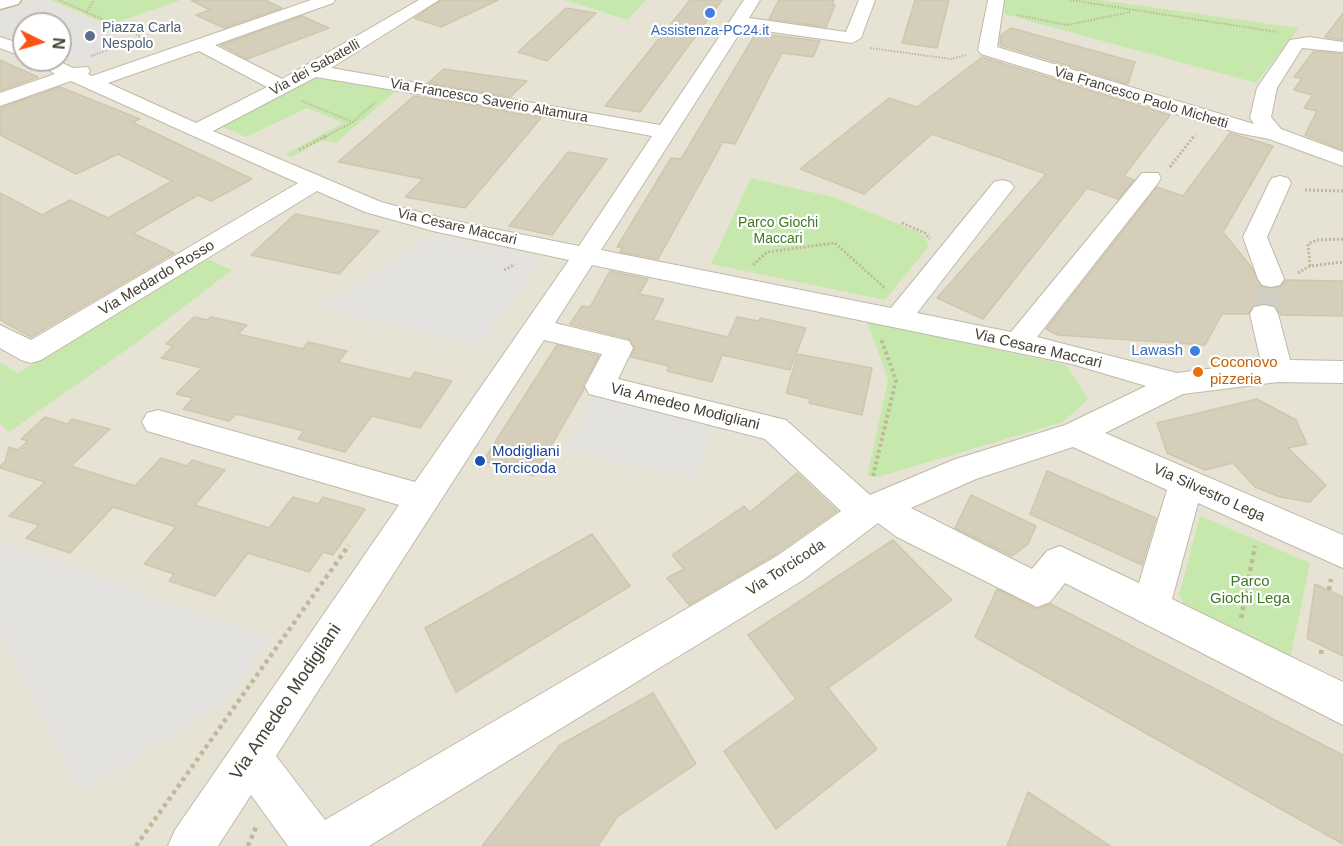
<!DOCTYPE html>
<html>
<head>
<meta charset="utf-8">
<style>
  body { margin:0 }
  #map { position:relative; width:1343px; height:846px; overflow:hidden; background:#f3f0e6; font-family:Arial,sans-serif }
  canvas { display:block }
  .north { position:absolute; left:12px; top:12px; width:60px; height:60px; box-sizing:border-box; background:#fff; border:2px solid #b5b3ae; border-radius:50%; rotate:95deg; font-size:16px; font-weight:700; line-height:24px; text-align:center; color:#464135 }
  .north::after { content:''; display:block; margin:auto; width:21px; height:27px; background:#fd5113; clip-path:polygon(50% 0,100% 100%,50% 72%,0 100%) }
</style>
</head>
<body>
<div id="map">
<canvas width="1343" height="846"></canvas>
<div class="north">N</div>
</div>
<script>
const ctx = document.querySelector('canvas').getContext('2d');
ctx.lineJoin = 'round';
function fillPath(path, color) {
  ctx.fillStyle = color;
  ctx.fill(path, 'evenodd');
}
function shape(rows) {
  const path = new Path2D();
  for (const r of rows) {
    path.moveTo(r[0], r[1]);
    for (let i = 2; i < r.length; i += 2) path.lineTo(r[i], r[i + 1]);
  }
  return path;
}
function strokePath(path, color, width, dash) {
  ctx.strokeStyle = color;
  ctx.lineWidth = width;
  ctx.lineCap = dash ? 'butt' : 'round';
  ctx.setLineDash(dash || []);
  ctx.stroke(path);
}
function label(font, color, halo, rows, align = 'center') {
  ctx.font = font + ' Arial,sans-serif';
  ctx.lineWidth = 4.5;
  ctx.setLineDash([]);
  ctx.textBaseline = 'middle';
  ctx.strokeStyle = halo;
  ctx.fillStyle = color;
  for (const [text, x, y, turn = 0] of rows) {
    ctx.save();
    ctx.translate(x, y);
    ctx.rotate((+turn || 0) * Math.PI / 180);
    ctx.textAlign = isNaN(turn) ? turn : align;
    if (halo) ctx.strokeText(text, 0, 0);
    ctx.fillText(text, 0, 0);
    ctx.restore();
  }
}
const residential = shape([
  [0,0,1343,0,1343,846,0,846],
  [24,24,60,24,60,60,24,60]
]);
const green = shape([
  [51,0,181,0,109,25],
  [565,0,646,0,627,20],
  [1005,0,1100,0,1299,28,1256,83,1004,14],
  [310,77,396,91,336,143,323,140,291,157,285,154,343,123,307,108,246,137,221,126],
  [751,178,836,198,920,233,925,237,929,246,885,300,711,264],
  [208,259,232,270,136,343,9,432,0,424,0,362,18,373],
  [867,321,1066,365,1088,399,1063,422,878,477,867,476,888,380],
  [1200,516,1310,563,1289,663,1191,616,1179,595]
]);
const parking = shape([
  [38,0,44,0,141,45,82,65,60,56,60,24,24,24,24,41,0,31,0,13],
  [434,235,542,258,479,347,317,307],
  [595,393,716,424,695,480,566,450],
  [0,542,272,637,231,696,81,795,0,635]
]);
const building = shape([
  [191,0,265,0,282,8,224,28,196,15,210,10,191,0],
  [441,0,498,0,441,27,414,18,441,0],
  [690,0,722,0,640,112,605,106,690,0],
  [779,0,834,0,832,5,835,5,826,27,769,19,779,0],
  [915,0,949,0,937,48,902,43,915,0],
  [566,8,596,13,547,61,518,52,566,8],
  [1343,13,1343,40,1325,37,1343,13],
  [302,16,329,28,247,59,221,45,302,16],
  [1011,28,1135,62,1128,84,1000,45,1001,35,1011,28],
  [756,33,820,41,813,57,782,53,735,144,723,142,658,259,620,252,623,248,617,247,671,158,681,159,756,33],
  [1314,51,1343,54,1343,150,1305,135,1317,111,1304,108,1313,95,1294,90,1302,78,1294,77,1314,51],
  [982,57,1170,115,1124,176,1134,180,1118,199,1087,188,983,319,937,298,1046,174,932,134,864,194,800,169,889,98,917,107,982,57],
  [0,60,38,77,0,91,0,60],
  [444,69,527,81,510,97,428,83,444,69],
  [60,87,140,119,132,122,252,179,211,201,198,195,133,233,174,253,31,337,0,320,0,193,42,215,70,200,108,218,172,181,118,154,76,174,0,135,0,108,60,87],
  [414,96,466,104,541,118,465,208,405,197,423,179,338,162,414,96],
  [1230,133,1273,146,1223,232,1252,268,1262,287,1280,287,1286,280,1343,281,1343,316,1281,315,1274,305,1254,305,1248,314,1222,314,1205,345,1058,335,1046,329,1157,187,1183,196,1230,133],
  [568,152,607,159,552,235,509,226,568,152],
  [295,214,379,231,339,274,251,255,295,214],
  [610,271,648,279,639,294,664,299,653,320,728,337,737,317,759,321,760,318,806,328,790,370,722,355,712,382,667,371,669,366,631,357,635,347,630,339,570,324,582,306,590,307,610,271],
  [194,317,207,320,211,317,247,325,238,334,303,349,308,342,347,351,338,362,410,379,415,372,452,381,420,428,372,416,345,452,298,439,304,431,236,414,229,421,183,409,193,398,176,394,202,368,161,358,173,346,166,344,194,317],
  [557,345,599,356,583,385,584,389,534,476,483,461,557,345],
  [798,354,872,368,862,415,809,403,810,399,786,393,798,354],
  [1257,399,1296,420,1307,444,1288,448,1326,485,1310,502,1280,497,1255,487,1233,463,1205,470,1167,453,1157,423,1257,399],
  [45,417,67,424,72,419,110,429,71,466,135,486,161,458,187,466,192,460,225,470,195,505,269,528,293,497,318,504,323,497,365,509,333,555,323,552,309,572,248,553,215,596,169,581,174,574,144,564,176,527,113,507,70,553,26,538,39,525,9,516,45,482,0,468,0,466,5,462,9,447,18,450,28,441,21,439,45,417],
  [1047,471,1156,518,1142,565,1030,514,1047,471],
  [797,473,837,511,776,554,689,605,667,578,684,569,672,555,744,506,750,512,797,473],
  [971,495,1036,526,1028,544,1012,556,955,528,971,495],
  [592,534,630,586,456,692,425,628,592,534],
  [893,540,952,600,828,688,877,749,776,829,724,751,796,699,748,635,893,540],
  [1315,584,1343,597,1343,656,1307,638,1315,584],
  [997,589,1036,609,1051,604,1343,755,1343,844,975,637,997,589],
  [653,693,696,764,617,817,598,846,482,846,560,745,653,693],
  [1028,792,1110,846,1007,846,1028,792]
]);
const minorTunnel = shape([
  [1264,314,1271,279]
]);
const pathFar3 = shape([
  [59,0,142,37],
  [1070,0,1277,32],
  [86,13,94,0],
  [1017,15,1067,25,1130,12],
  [870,48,951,59,966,55],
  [91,56,142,37,149,39],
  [302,101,353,122],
  [323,138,353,122,375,102],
  [1193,138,1195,135]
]);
const pathFar2 = shape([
  [299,150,326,136],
  [1170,167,1194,136],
  [1305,190,1343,191],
  [902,223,925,233,930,239],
  [753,265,767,252,835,243,886,289],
  [1310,266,1308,244,1317,240,1343,239],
  [504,270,515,264],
  [1298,273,1310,266,1343,262]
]);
const pathFar1 = shape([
  [873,476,896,380,881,339]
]);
const path = shape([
  [1329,590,1331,579],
  [1241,618,1255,546],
  [1321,654,1322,646],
  [136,846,349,545],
  [248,846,256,827]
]);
const minor = shape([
  [311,0,335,0,333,3,215,45,282,79,419,0,439,0,331,68,660,125,744,0,760,0,749,18,846,32,859,0,875,0,861,38,852,43,743,28,601,250,891,308,994,182,1002,180,1010,182,1014,187,917,313,1011,332,1142,173,1158,173,1161,178,1158,183,1037,337,1177,373,1261,362,1250,314,1254,307,1264,305,1274,307,1278,314,1290,360,1343,361,1343,383,1278,382,1183,394,1105,433,1343,535,1343,568,1198,503,1172,599,1343,682,1343,725,1065,583,1050,602,1037,607,897,537,878,523,803,580,369,846,288,846,251,795,218,846,168,846,175,830,399,505,147,431,142,422,147,413,158,410,415,482,569,260,433,231,365,212,317,191,41,360,31,363,21,360,0,348,0,325,31,340,298,183,71,81,0,106,0,93,55,74,32,60,56,60,73,68,88,67,90,71,88,74,92,76,311,0],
  [199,51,267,87,196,123,108,83,199,51],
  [316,77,466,102,652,136,579,246,445,219,381,202,213,131,316,77],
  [592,265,1072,364,1146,386,1065,425,953,460,870,495,786,420,618,379,633,348,629,341,555,323,592,265],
  [544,340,602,354,585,386,589,394,765,439,841,511,777,556,325,820,276,756,544,340],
  [1073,447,1167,490,1139,583,1060,546,1047,551,1032,569,911,508,976,479,1073,447],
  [988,0,1004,0,997,47,1254,124,1250,118,1257,88,1290,40,1309,37,1343,42,1343,52,1302,48,1277,88,1271,117,1281,129,1343,152,1343,166,1269,139,1238,133,981,54,978,50,988,0],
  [0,37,24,45,24,57,0,48,0,37],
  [1280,176,1288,178,1291,183,1267,237,1284,279,1280,285,1271,287,1262,285,1258,279,1243,237,1269,183,1272,178,1280,176]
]);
const tertiary = shape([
  [0,0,21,0,18,4,0,9,0,0]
]);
const markers = [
  [710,13,6,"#3f7fe0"],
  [90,36,6,"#5c6f8a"],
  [1195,351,6,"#3f7fe0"],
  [1198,372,6,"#e8710a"],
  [480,461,6,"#1a4fb4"]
];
const farServicenames = [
  ["Piazza Carla",102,28],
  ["Nespolo",102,44]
];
const farShopnames = [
  ["Assistenza-PC24.it",710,31]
];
const farStreetnames = [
  ["Via dei Sabatelli",315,68,-29],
  ["Via Francesco Paolo Michetti",1141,98,17],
  ["Via Francesco Saverio Altamura",489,101,10],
  ["Via Cesare Maccari",457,227,13]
];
const farParknames = [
  ["Parco Giochi",778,223],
  ["Maccari",778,239]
];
const streetNames = [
  ["Via Medardo Rosso",157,278,-31],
  ["Via Cesare Maccari",1038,349,13],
  ["Via Amedeo Modigliani",685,407,14],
  ["Via Silvestro Lega",1209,493,24],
  ["Via Torcicoda",786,568,-33]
];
const shopNames = [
  ["Lawash",1183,351]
];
const foodNames = [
  ["Coconovo",1210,363],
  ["pizzeria",1210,380]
];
const transitNames = [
  ["Modigliani",492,452],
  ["Torcicoda",492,469]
];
const parkNames = [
  ["Parco",1250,582],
  ["Giochi Lega",1250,599]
];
const nearStreetnames = [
  ["Via Amedeo Modigliani",286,702,-56]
];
fillPath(residential, '#e7e3d4');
fillPath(green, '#c7e8ad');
fillPath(parking, '#e4e2de');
fillPath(building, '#d5cebb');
strokePath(building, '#d0c6ae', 1.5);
strokePath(minorTunnel, '#d0cdc3', 24, [24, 12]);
strokePath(minor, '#bfb9a8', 2);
strokePath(tertiary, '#bfb9a8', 3);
strokePath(pathFar3, '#c1b799', 2, [1.5, 1.5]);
strokePath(pathFar2, '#c1b799', 3, [2, 2]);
strokePath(pathFar1, '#c1b799', 4, [3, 3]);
strokePath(path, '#c1b799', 4.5, [4, 4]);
fillPath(minor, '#fff');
fillPath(tertiary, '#fff');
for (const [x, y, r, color] of markers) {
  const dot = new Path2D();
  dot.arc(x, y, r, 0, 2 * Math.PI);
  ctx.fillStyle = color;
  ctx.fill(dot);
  strokePath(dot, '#fff', 2);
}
label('14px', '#4e5e75', '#fff', farServicenames, 'left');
label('14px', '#366cbe', '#fff', farShopnames);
label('14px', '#464135', '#fff', farStreetnames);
label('14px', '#3d7827', '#fff', farParknames);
label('15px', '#464135', '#fff', streetNames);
label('15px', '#366cbe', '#fff', shopNames, 'right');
label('15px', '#c56008', '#fff', foodNames, 'left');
label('15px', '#164399', '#fff', transitNames, 'left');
label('15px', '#3d7827', '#fff', parkNames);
label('18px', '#464135', '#fff', nearStreetnames);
</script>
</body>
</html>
